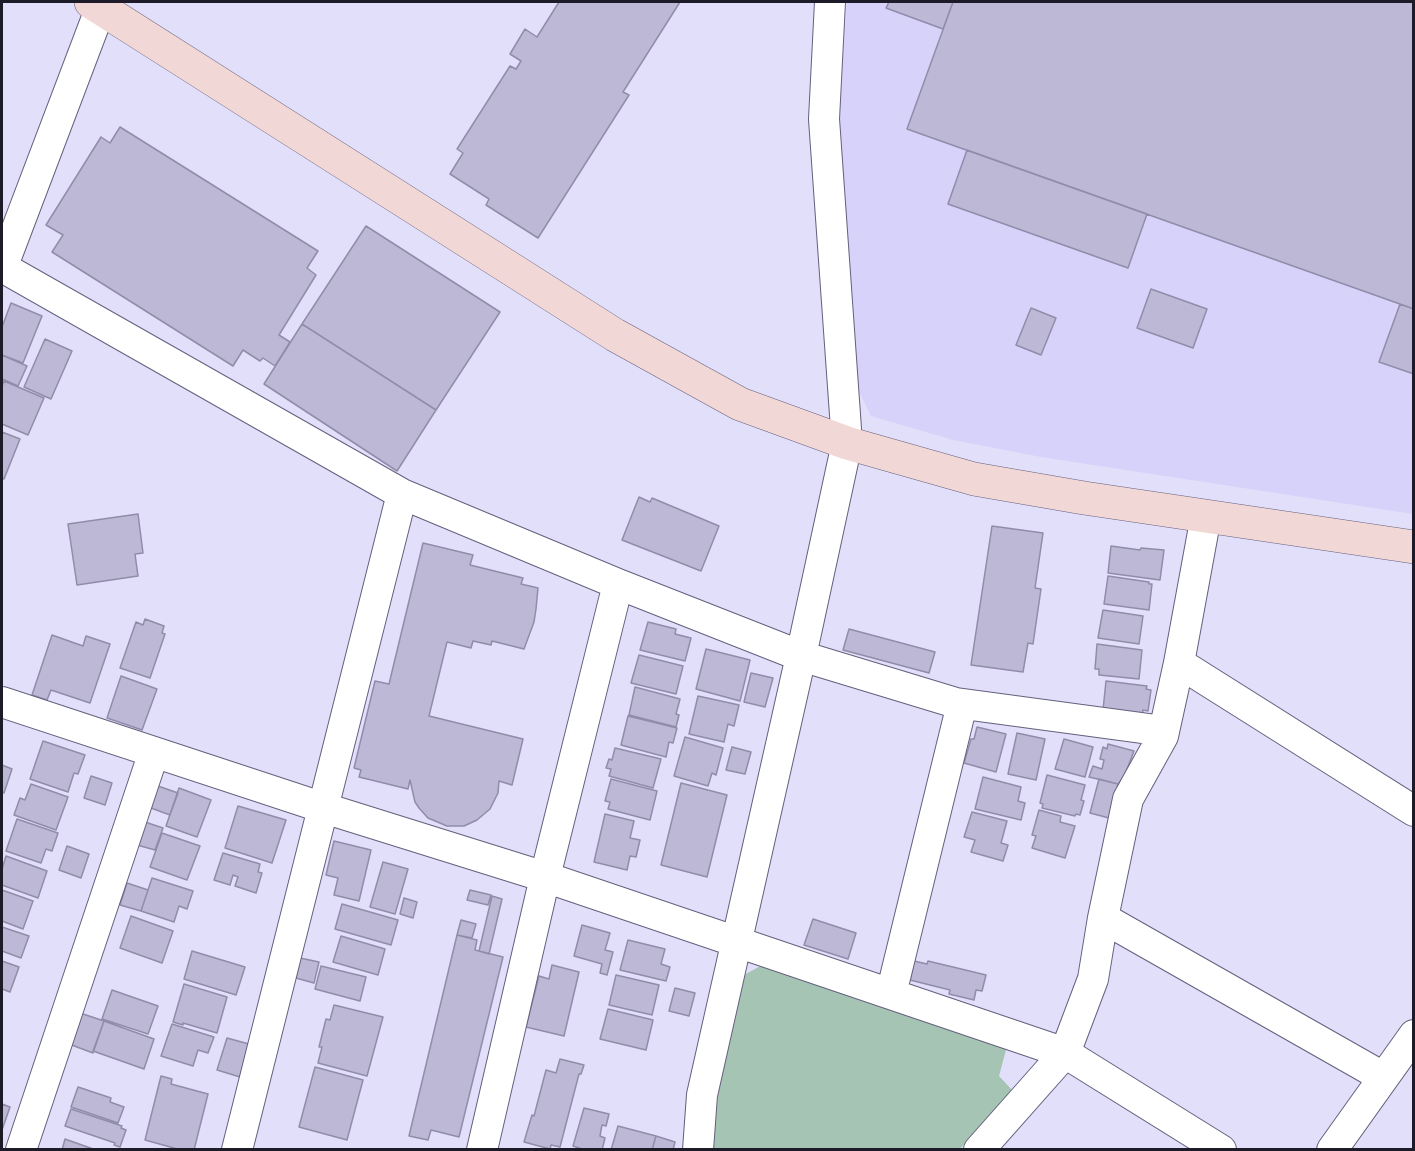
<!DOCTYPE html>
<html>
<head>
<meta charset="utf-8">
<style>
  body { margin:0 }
  #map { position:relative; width:1415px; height:1151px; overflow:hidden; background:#e2dffa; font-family:Overpass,sans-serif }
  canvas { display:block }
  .frame { position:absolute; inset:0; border:3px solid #1d1b27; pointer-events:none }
</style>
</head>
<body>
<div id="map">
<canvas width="1415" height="1151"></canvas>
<div class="frame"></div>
</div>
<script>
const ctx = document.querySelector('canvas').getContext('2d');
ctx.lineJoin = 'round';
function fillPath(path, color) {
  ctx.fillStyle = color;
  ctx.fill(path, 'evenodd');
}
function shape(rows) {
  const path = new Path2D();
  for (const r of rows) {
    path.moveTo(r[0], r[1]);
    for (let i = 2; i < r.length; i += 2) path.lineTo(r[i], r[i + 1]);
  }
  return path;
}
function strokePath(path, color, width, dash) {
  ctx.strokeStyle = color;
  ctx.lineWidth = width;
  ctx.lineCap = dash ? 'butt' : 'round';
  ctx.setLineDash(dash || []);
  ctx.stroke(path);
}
const built = shape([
  [847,2,1413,2,1413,514,1041,457,953,440,871,416,857,387,841,186,839,113]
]);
const green = shape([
  [766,963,1007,1046,999,1076,1013,1091,960,1149,714,1150,713,1129,725,1051,742,976]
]);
const building = shape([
  [559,2,680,2,623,92,629,95,538,238,486,205,489,199,450,174,463,153,457,149,510,66,516,69,521,61,510,54,525,29,537,37,559,2],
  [889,2,953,2,943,29,886,8,889,2],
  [953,2,1414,2,1414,309,907,129,953,2],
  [120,127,318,251,307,268,316,275,279,335,290,342,275,366,263,358,260,361,243,350,233,366,52,252,63,235,46,225,101,137,110,143,120,127],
  [967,150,1147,214,1128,268,948,204,967,150],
  [366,226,500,312,436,410,302,324,366,226],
  [1151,289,1207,309,1193,348,1137,328,1151,289],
  [11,303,42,316,23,363,2,355,2,327,11,303],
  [1400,304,1414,309,1414,374,1379,362,1400,304],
  [1031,308,1056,318,1041,355,1016,345,1031,308],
  [302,324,436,410,397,471,264,384,302,324],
  [45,339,72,351,51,399,24,387,45,339],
  [2,355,27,366,18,386,2,379,2,355],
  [4,381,44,398,28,435,2,424,2,386,4,381],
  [2,432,20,439,4,479,2,478,2,432],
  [639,497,650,502,652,498,719,526,701,571,622,540,639,497],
  [138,514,143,553,135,554,138,576,77,585,68,524,138,514],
  [992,526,1043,533,1035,588,1041,589,1033,644,1028,643,1023,672,971,665,992,526],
  [423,543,473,555,470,565,523,578,521,584,538,588,536,609,534,622,524,649,492,641,491,645,473,641,471,648,447,642,429,716,523,739,512,785,499,781,498,793,490,809,477,820,464,826,447,826,428,818,419,808,415,802,410,780,408,789,359,777,361,770,354,768,375,681,389,684,423,543],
  [1111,546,1140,550,1141,548,1164,550,1160,580,1108,573,1111,546],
  [1108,576,1149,582,1149,584,1152,584,1149,610,1104,604,1108,576],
  [1103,610,1143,616,1139,644,1098,638,1103,610],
  [145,619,164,626,162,633,165,634,150,678,120,668,136,622,143,625,145,619],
  [648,622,676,629,675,634,691,638,685,661,640,650,648,622],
  [849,629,935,652,929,673,843,650,849,629],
  [52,635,83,646,86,636,110,644,90,703,51,690,47,700,32,695,52,635],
  [1097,644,1142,650,1139,679,1099,675,1099,669,1095,669,1097,644],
  [706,649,750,660,740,701,696,689,706,649],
  [639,655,683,666,676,694,631,683,639,655],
  [751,673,773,678,765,707,744,702,751,673],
  [121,676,157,689,142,730,107,718,121,676],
  [1106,681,1147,686,1146,689,1151,690,1148,711,1143,710,1142,715,1103,710,1106,681],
  [635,687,680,699,676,714,679,715,676,727,629,715,635,687],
  [698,696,739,705,734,726,728,724,724,742,689,734,698,696],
  [628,716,677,728,673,743,669,742,666,757,621,745,628,716],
  [977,727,1006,734,996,772,964,763,971,739,974,739,977,727],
  [1017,733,1045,739,1036,780,1008,774,1017,733],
  [685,737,723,748,716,775,712,773,708,786,674,776,685,737],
  [1064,739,1093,747,1085,777,1055,769,1064,739],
  [43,741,85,755,78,774,74,773,68,792,30,779,43,741],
  [1108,744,1134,751,1124,777,1118,784,1089,777,1093,766,1102,769,1104,760,1100,759,1103,747,1107,749,1108,744],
  [732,747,751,752,745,774,726,770,732,747],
  [615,748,661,759,653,788,609,776,611,769,606,768,609,759,612,760,615,748],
  [2,765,12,769,4,793,2,792,2,765],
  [1047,775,1085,785,1081,800,1084,801,1080,815,1076,814,1075,816,1042,808,1043,804,1040,803,1047,775],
  [91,776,112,783,105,805,84,798,91,776],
  [983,777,1021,787,1018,801,1025,803,1021,820,975,809,983,777],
  [611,779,657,791,650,820,608,809,610,802,605,801,611,779],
  [1099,779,1118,784,1109,818,1090,813,1099,779],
  [681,783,727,795,707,877,661,865,681,783],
  [31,784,68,797,56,830,14,815,20,798,25,800,31,784],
  [158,786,178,793,170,815,151,808,158,786],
  [179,788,211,800,197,837,166,826,179,788],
  [238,806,286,820,272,863,225,848,238,806],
  [1039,810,1061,816,1060,822,1075,826,1065,858,1032,848,1036,836,1032,835,1039,810],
  [972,812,1007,821,1001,843,1008,845,1003,861,971,852,975,840,964,837,972,812],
  [605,814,634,821,630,838,640,840,636,857,630,856,627,870,594,862,605,814],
  [17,819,58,833,52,851,46,849,41,863,6,851,17,819],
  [145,822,163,828,155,850,137,845,145,822],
  [162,833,200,846,187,880,150,867,162,833],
  [334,841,371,850,359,901,334,895,338,878,326,875,334,841],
  [67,846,89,854,81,878,59,870,67,846],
  [223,853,260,864,258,872,262,873,256,893,235,886,238,877,233,875,230,885,214,880,223,853],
  [6,856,47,871,38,898,2,885,2,869,6,856],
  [383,862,408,869,395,914,370,907,383,862],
  [152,878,193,891,187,909,179,906,174,922,141,911,152,878],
  [127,883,148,890,141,911,120,905,127,883],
  [2,890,33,901,23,929,2,921,2,890],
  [470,890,491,895,488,905,467,900,470,890],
  [492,896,502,899,489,954,479,951,492,896],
  [404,898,417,902,413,918,400,914,404,898],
  [342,904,398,920,391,945,335,929,342,904],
  [131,916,173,931,162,963,120,948,131,916],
  [813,919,856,933,848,959,804,945,813,919],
  [461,920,476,924,472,938,457,935,461,920],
  [582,925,610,933,605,950,613,952,607,975,600,973,602,964,574,956,582,925],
  [2,927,29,936,21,958,2,951,2,927],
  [457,935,477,940,475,950,503,957,459,1137,431,1130,428,1140,409,1136,457,935],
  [341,936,385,949,378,975,333,962,341,936],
  [628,940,665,949,661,964,670,967,666,981,620,970,628,940],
  [192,951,245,967,236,995,184,979,192,951],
  [300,958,319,962,314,983,296,978,300,958],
  [2,961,19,967,10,992,2,989,2,961],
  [914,961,927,964,928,961,986,975,982,991,976,990,974,1000,949,994,950,990,910,980,914,961],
  [552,965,579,972,564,1036,526,1027,539,976,549,979,552,965],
  [321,966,366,977,360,1001,315,989,321,966],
  [616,975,659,985,652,1015,609,1005,616,975],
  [184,984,227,997,217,1033,183,1023,183,1025,173,1022,184,984],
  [675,988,695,993,689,1016,669,1011,675,988],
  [112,990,158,1006,148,1034,102,1019,112,990],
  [334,1005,383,1017,367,1076,318,1063,322,1047,319,1047,326,1019,330,1020,334,1005],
  [608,1009,653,1020,646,1050,600,1039,608,1009],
  [80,1013,104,1021,93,1053,69,1044,80,1013],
  [104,1021,154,1039,144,1069,93,1051,104,1021],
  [172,1024,214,1037,208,1053,198,1050,193,1066,161,1056,172,1024],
  [227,1038,249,1044,240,1077,217,1070,227,1038],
  [560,1059,584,1065,581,1074,579,1074,560,1147,551,1145,550,1149,524,1142,532,1115,534,1116,546,1070,556,1073,560,1059],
  [315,1067,363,1080,347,1140,299,1127,315,1067],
  [161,1076,172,1079,171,1084,208,1094,194,1150,181,1150,145,1140,161,1076],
  [78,1087,111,1098,110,1102,124,1107,118,1123,71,1107,78,1087],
  [2,1104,10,1107,2,1130,2,1104],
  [584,1108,609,1114,606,1126,602,1125,600,1136,605,1138,602,1150,585,1150,573,1146,584,1108],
  [71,1109,122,1126,121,1128,126,1130,120,1147,114,1145,115,1143,65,1126,71,1109],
  [618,1126,656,1136,652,1150,611,1150,618,1126],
  [656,1136,675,1142,673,1150,652,1150,656,1136],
  [65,1139,96,1150,62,1150,65,1139]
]);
const street = shape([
  [2,267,402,494,618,584,801,656,956,703,1164,731],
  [2,268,101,7,106,2],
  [1179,663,1414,811],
  [2,702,324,808,545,877,1065,1053,1221,1150],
  [1103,918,1383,1077],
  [891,994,962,704],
  [21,1150,154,752],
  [237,1150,402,494],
  [482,1150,545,877,618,584],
  [698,1150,702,1095,801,656,847,443,824,119,830,2],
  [979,1150,1065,1053,1093,979,1103,918,1128,799,1163,736,1179,663,1206,516],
  [1332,1150,1414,1035]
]);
const secondary = shape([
  [91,2,615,335,740,404,847,443,974,479,1084,498,1414,547]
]);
fillPath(built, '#d7d2fa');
fillPath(green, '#a6c4b4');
fillPath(building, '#bcb8d5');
strokePath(building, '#908caa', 1.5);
strokePath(street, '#64607d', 32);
strokePath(secondary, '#64607d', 34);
strokePath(street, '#fff', 30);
strokePath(secondary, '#f2d7d7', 33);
</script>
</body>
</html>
